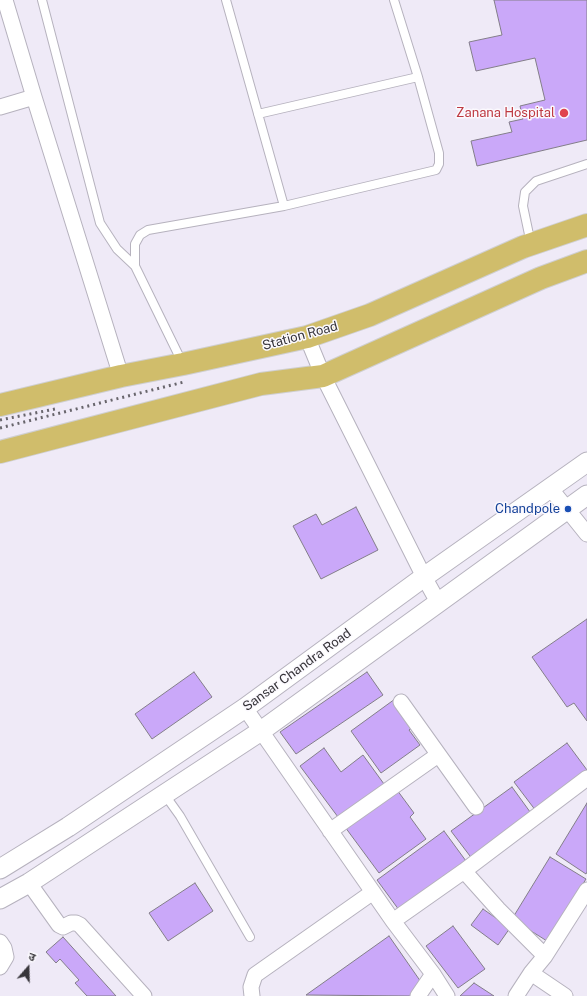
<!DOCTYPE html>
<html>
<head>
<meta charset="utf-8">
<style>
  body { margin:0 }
  #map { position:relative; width:587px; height:996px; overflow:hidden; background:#efeaf7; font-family:"Public Sans","Noto Sans Devanagari",sans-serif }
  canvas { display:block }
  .north { position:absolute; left:8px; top:948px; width:40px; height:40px; -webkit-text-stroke:3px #fbf9fe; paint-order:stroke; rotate:20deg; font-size:11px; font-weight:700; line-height:16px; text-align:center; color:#37353a }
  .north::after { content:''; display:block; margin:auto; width:14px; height:18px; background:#37353a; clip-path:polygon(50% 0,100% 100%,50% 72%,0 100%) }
</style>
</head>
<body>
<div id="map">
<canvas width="587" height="996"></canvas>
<div class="north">उ</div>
</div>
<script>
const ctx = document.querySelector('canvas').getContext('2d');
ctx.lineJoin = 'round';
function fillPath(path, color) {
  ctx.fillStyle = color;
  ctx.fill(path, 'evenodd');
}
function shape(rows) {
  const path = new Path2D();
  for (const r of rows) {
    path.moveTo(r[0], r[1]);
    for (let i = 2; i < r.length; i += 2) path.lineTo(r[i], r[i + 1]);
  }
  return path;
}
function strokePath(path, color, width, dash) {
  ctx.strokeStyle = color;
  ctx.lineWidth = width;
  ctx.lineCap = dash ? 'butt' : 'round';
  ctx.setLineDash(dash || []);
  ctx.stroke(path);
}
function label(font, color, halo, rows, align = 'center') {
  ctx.font = font + ' "Public Sans",sans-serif';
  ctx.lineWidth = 3;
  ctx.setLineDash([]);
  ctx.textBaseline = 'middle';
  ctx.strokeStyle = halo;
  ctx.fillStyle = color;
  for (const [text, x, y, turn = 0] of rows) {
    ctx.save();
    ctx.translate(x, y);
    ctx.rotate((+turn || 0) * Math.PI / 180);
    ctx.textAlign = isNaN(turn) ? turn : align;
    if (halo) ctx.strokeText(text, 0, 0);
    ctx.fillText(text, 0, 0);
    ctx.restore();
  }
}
const building = shape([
  [494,0,587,0,587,140,477,166,471,141,512,132,509,122,523,119,520,106,545,100,535,58,476,71,469,42,502,35,494,0],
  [356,507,378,550,321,579,293,526,316,514,322,525,356,507],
  [587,619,587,721,574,703,567,707,532,657,587,619],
  [194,672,212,697,152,739,135,714,194,672],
  [367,672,383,695,296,754,280,732,367,672],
  [395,699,414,726,409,730,420,745,381,773,351,731,395,699],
  [567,743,587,770,587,774,536,811,514,782,567,743],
  [324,748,341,772,363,755,384,784,338,817,300,766,324,748],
  [512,787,533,816,473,860,451,831,512,787],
  [397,790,414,813,410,817,426,839,379,873,345,827,397,790],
  [587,803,587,872,586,874,556,854,587,803],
  [444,831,466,861,399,910,377,880,444,831],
  [550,857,586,879,547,941,512,919,550,857],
  [195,883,213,911,168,941,149,913,195,883],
  [483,909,510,928,498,945,471,925,483,909],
  [453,926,485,969,458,988,426,946,453,926],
  [389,936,421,982,412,996,306,995,389,936],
  [63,937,116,996,87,996,75,983,79,980,60,959,56,963,46,952,63,937],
  [474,983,494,996,460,996,474,983]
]);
const service = shape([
  [42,0,100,223,117,249,135,266],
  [226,0,284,206],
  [258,114,418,77],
  [531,244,523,206,525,192,536,181,587,164],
  [182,362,135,266,135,244,140,235,148,230,284,206,436,170,439,164,439,153,418,77,394,0],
  [165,795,180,816,250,937]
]);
const minor = shape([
  [5,0,34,97,121,376],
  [0,107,34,97],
  [307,337,323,376,424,577,438,602],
  [550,488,587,534],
  [401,702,476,807],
  [245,708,393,921,433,974,447,996],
  [330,831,438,755],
  [464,871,498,909,545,956],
  [29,883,59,925,63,927,71,923,76,923,80,925,144,996],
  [393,921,464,871,587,778],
  [0,942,4,948,6,957,0,967],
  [531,973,565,996],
  [252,996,251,987,255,975,373,892],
  [418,996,433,974],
  [516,996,531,973,545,956,587,890]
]);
const tertiary = shape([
  [0,869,68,827,245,708,424,577,587,462],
  [0,899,29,883,261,731,587,495]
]);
const primary = shape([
  [0,405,121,376,183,364,307,337,370,315,523,247,587,225],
  [0,452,261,384,323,376,541,278,587,261]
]);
const rail = shape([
  [0,420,55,409],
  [0,428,184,382]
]);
const markers = [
  [564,113,5,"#e0444e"],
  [568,509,4,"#1a4fb4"]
];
const healthNames = [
  ["Zanana Hospital",555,113]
];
const streetNames = [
  ["Station Road",300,336,-15],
  ["Sansar Chandra Road",297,670,-36]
];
const transitNames = [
  ["Chandpole",560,509]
];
fillPath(building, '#caa8f9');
strokePath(building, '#837e89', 1);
strokePath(service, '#b6b2be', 10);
strokePath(minor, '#b6b2be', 17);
strokePath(tertiary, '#b6b2be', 21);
strokePath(primary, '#cfcfd0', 24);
strokePath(service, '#fff', 8);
strokePath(minor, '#fff', 15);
strokePath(tertiary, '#fff', 19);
strokePath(primary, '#d0bd6b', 22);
strokePath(rail, '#68656c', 3, [2, 4]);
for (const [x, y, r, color] of markers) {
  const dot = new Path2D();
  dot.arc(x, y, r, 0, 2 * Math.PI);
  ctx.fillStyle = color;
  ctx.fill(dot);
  strokePath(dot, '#fbf9fe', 1.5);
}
label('13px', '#be3a42', '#fbf9fe', healthNames, 'right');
label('13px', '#37353a', '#fbf9fe', streetNames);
label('13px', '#164399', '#fbf9fe', transitNames, 'right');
</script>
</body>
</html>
